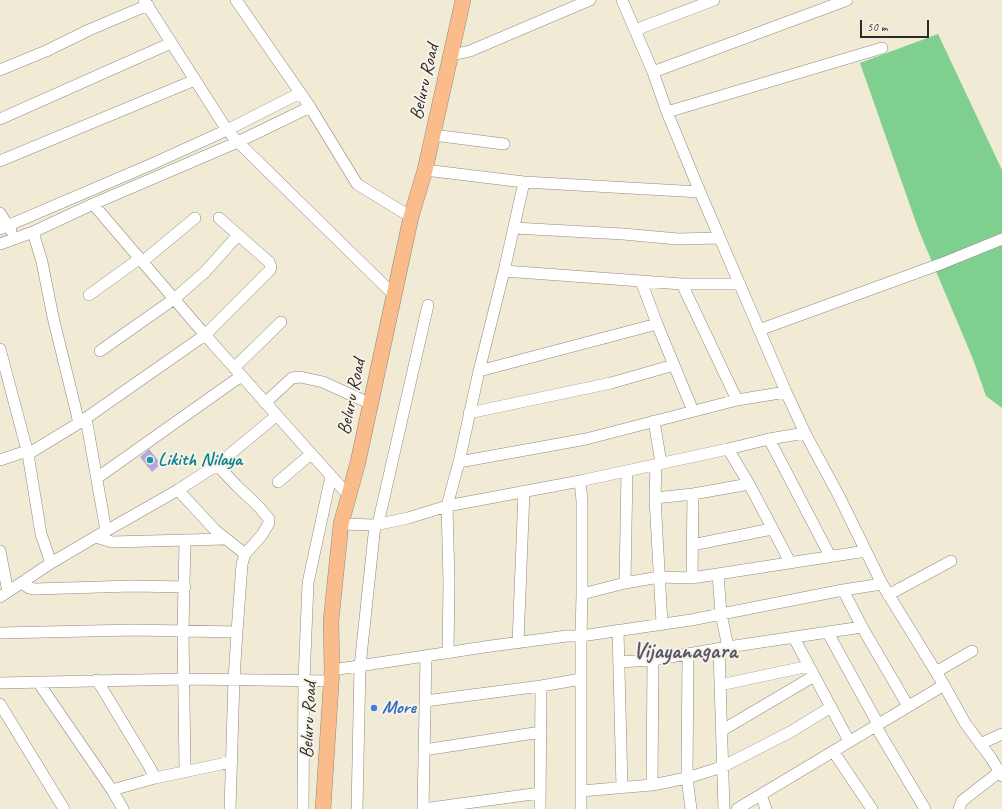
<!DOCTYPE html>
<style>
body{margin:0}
#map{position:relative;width:1002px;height:809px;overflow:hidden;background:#f1ead4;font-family:Caveat,sans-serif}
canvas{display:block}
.scale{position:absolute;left:860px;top:20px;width:69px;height:18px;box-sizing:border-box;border:2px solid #2b2b2b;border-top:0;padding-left:5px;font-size:12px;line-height:14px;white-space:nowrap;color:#2b2b2b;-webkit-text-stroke:3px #f7f3e8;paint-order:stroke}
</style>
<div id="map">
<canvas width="1002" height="809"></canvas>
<div class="scale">50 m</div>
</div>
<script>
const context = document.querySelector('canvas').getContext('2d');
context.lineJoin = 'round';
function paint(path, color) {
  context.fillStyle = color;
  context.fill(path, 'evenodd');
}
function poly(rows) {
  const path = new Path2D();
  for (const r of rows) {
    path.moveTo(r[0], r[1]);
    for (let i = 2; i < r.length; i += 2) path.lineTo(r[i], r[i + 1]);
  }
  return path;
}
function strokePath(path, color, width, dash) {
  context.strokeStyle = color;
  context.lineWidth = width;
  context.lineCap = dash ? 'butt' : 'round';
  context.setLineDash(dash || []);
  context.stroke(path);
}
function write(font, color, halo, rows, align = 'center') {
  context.font = font + ' Caveat,sans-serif';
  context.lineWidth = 4;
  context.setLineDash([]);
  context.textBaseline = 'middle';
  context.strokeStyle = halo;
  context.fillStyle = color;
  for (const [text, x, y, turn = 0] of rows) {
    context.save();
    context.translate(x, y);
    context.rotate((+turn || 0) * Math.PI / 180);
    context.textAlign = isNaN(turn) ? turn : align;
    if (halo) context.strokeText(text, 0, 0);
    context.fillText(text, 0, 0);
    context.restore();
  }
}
paint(poly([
 [938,34,1002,170,1002,408,986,396,973,359,919,231,860,63]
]), '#7fcf8f');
paint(poly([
 [149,449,161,464,152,472,140,457]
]), '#b3a8de');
const minor = poly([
 [144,0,227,130,238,142,394,295],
 [236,0,310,107,357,184,411,217],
 [622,0,653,72,667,112,700,192,786,392,805,433,839,496,882,584,944,685,737,809],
 [635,30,714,0],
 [452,55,470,51,590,0],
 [0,70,46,51,89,30,148,5],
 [653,72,847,0],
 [667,112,882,48],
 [0,119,171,43],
 [433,135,504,144],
 [0,161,195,80],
 [425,170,524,182,504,271,479,371,459,462,447,506,449,581,448,653],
 [524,182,700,192],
 [93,204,205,335,349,496],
 [0,213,11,231],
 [514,228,623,234,678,239,719,238],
 [0,229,152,164,227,130,300,93],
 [33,232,42,262,53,317,79,423],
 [0,244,33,232,93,204,238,142,310,107],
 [142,262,195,218],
 [504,271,682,284,737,400],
 [641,281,657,324,693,411],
 [682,284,740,284],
 [89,295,139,259],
 [759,330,943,263,1002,239],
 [0,349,28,454,41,534,51,563],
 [100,351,174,299,205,272,238,235],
 [234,368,281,322],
 [479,371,657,324],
 [265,403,292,378,300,377,323,382,371,404],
 [469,413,611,383,674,365],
 [86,418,106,531,178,490,217,465,276,416],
 [654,421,661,463],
 [769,439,830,556],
 [728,449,749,484,790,562],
 [28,454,79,423,205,335,270,270,271,267,269,262,219,218],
 [0,460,27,451],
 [459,462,586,439,737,400,786,392],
 [217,465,236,485,259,507,269,519,269,523,262,535,245,554,242,564,237,632],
 [656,465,655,498,662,624],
 [97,478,241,376],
 [580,481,582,501,582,594,581,636,581,809],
 [278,482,311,454],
 [178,490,215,530,245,554],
 [655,498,693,494,749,484],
 [341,524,375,525,408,518,447,506,580,481,728,449,769,439,805,433],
 [378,524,428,305],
 [96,537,112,542,224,539],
 [692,545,772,529],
 [0,551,8,592],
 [718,574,721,614,728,647],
 [692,578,693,494],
 [22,583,29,588,35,589,132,586,185,587],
 [625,583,627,471],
 [843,590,862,627,908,706],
 [582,594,625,583,659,577,692,578,866,551],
 [888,595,951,561],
 [0,597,51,563,102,533],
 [618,630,622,788],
 [0,633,134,630,237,632,234,679,230,809],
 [828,633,878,724],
 [794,638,849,741],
 [518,643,524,491],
 [719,649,724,809],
 [688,654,687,778,691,809],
 [619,662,653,660,728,647,862,627],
 [332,670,491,646,567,636,581,636,691,620,843,590,882,584],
 [936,672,972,651],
 [97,680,149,766,155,778],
 [38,682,112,790,123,809],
 [0,683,185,679,331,681],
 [720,685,809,666],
 [944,685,965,723,991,758,1002,776],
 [425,701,541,686,581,679],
 [0,704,64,809],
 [875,725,925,809],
 [721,731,814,676],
 [980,744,1002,734],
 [424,750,541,732],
 [833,751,872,809],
 [185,771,183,631,185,540],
 [652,785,653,660],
 [112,790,155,778,231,762],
 [581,791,652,785,687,778,722,767,792,731,831,707],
 [761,795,766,809],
 [303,809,304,681,308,583,331,476],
 [357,809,360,666,375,525],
 [423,809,426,656],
 [423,809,540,793],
 [540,809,541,686],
 [959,809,962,801,999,772]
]);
const highway = poly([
 [323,809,332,670,331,621,341,524,358,462,411,217,425,170,463,0]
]);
strokePath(minor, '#8e8a80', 12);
strokePath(highway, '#8e8a80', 16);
strokePath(minor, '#fff', 11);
strokePath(highway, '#fabc8b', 15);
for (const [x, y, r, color] of [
 [150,460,4,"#0f9aa8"],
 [374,708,4,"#3f7fe0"]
]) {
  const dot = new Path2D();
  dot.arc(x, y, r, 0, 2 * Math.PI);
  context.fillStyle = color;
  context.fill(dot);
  strokePath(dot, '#f7f3e8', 1.5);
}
write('19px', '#2b2b2b', '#f7f3e8', [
 ["Beluru Road",425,82,-77],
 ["Beluru Road",352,397,-78],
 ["Beluru Road",309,720,-87]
]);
write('bold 19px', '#0d838f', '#f7f3e8', [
 ["Likith Nilaya",158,460]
], 'left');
write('bold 19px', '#366cbe', '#f7f3e8', [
 ["More",382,708]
], 'left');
write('bold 23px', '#5b576a', '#f7f3e8', [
 ["Vijayanagara",685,652]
]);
</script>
